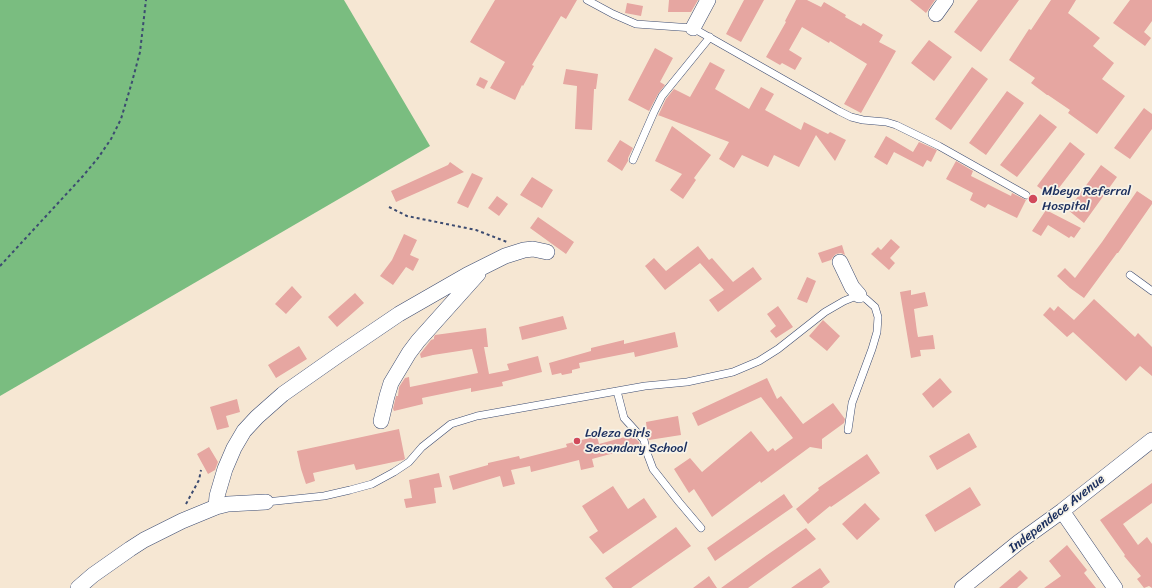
<!DOCTYPE html>
<style>
body{margin:0}
canvas{display:block;background:#f6e7d3}
</style>
<canvas width="1152" height="588"></canvas>
<script>
const context = document.querySelector('canvas').getContext('2d');
context.lineJoin = 'round';
function paint(path, color) {
  context.fillStyle = color;
  context.fill(path, 'evenodd');
}
function poly(rows) {
  const path = new Path2D();
  for (const r of rows) {
    path.moveTo(r[0], r[1]);
    for (let i = 2; i < r.length; i += 2) path.lineTo(r[i], r[i + 1]);
  }
  return path;
}
function strokePath(path, color, width, dash) {
  context.strokeStyle = color;
  context.lineWidth = width;
  context.lineCap = dash ? 'butt' : 'round';
  context.setLineDash(dash || []);
  context.stroke(path);
}
function write(font, color, halo, rows, align = 'center') {
  context.font = font + ' Sriracha,sans-serif';
  context.lineWidth = 3.5;
  context.setLineDash([]);
  context.textBaseline = 'middle';
  context.strokeStyle = halo;
  context.fillStyle = color;
  for (const [text, x, y, turn = 0] of rows) {
    context.save();
    context.translate(x, y);
    context.rotate((+turn || 0) * Math.PI / 180);
    context.textAlign = isNaN(turn) ? turn : align;
    if (halo) context.strokeText(text, 0, 0);
    context.fillText(text, 0, 0);
    context.restore();
  }
}
paint(poly([
 [0,0,344,0,430,146,0,396]
]), '#7abd80');
paint(poly([
 [495,0,577,0,566,19,561,16,532,65,534,66,523,86,522,85,515,100,490,88,505,62,470,42],
 [669,0,698,0,691,12,668,12],
 [744,0,764,0,741,42,726,34],
 [796,0,807,0,821,7,824,2,846,15,845,17,861,26,863,23,883,35,879,42,896,51,861,113,844,104,867,64,830,41,829,43,802,27,789,50,802,58,795,70,782,63,780,65,766,57,786,22,785,21],
 [910,0,935,0,926,13],
 [978,0,1019,0,981,52,954,32],
 [1051,0,1076,0,1068,13,1100,38,1093,46,1114,63,1102,79,1125,96,1097,134,1068,113,1070,110,1048,95,1047,95,1031,83,1035,78,1009,60,1029,29,1031,30],
 [1130,0,1152,0,1152,21,1144,32,1151,38,1145,46,1113,23],
 [627,3,643,6,641,16,625,13],
 [929,40,952,57,934,81,911,63],
 [655,48,673,58,660,82,665,85,658,94,649,111,628,100],
 [710,62,725,70,715,89,749,109,761,87,774,94,765,110,801,130,804,122,828,134,830,132,846,140,835,161,816,135,799,167,774,155,768,167,742,155,734,168,719,159,729,142,658,115,658,116,666,99,674,89,690,97],
 [972,67,988,79,951,130,935,119],
 [566,69,598,74,596,89,594,89,592,130,575,129,577,86,563,84],
 [480,77,488,81,484,89,476,85],
 [1007,91,1024,103,986,155,969,143],
 [1144,108,1152,114,1152,129,1130,159,1114,148],
 [1040,114,1057,127,1017,177,1000,165],
 [672,126,711,155,694,178,696,180,683,199,670,190,682,174,655,161],
 [886,136,913,152,919,142,937,150,931,162,927,160,923,167,894,152,887,165,874,157],
 [620,140,633,148,628,158,628,161,622,171,607,161],
 [1070,142,1085,154,1052,197,1037,186],
 [956,161,973,171,971,176,1011,196,1012,193,1026,200,1017,218,988,204,985,208,970,200,973,193,946,179],
 [450,162,464,172,396,202,391,191,448,165],
 [1101,165,1117,177,1084,223,1068,210],
 [472,173,483,178,468,208,457,203],
 [532,177,553,190,542,208,520,195],
 [1137,191,1152,201,1152,204,1118,253,1117,253,1084,298,1070,288,1057,276,1065,268,1075,278,1102,242],
 [497,196,508,204,499,216,488,208],
 [1046,210,1081,228,1074,238,1071,236,1069,238,1048,225,1041,236,1032,231],
 [538,217,574,242,566,254,530,228],
 [404,234,417,240,410,255,419,259,413,271,406,267,393,285,380,276,392,260],
 [891,239,900,247,890,258,895,263,889,270,871,254,878,247,881,250],
 [842,245,845,255,841,253,836,254,833,257,831,260,822,263,818,253],
 [698,246,709,260,712,258,733,282,753,267,762,279,718,312,709,300,724,290,700,263,665,290,645,266,654,258,666,271],
 [807,277,816,281,807,303,797,299],
 [292,286,302,297,286,314,275,304],
 [911,290,911,295,925,292,928,306,914,309,917,332,918,337,933,335,935,349,920,350,921,356,911,358,900,292],
 [355,293,364,303,337,327,328,317],
 [1094,299,1135,337,1138,333,1152,347,1152,376,1140,366,1126,381,1073,332,1067,337,1043,315,1050,307,1054,311,1058,306,1074,320],
 [778,306,793,327,776,338,770,331,776,326,767,314],
 [563,316,567,329,522,340,519,327],
 [823,320,840,336,827,351,809,336],
 [486,328,488,347,484,347,489,374,509,370,507,364,538,356,542,372,502,382,503,386,471,392,471,388,422,398,423,404,394,411,393,409,396,396,398,396,399,387,405,378,409,377,410,387,478,373,472,349,433,355,421,358,420,354,431,340,434,339,434,337,435,335],
 [675,332,678,347,635,357,634,352,579,363,580,368,572,370,572,373,562,375,561,373,552,375,549,363,591,351,591,348,624,340,624,344],
 [299,346,307,359,276,378,268,365],
 [767,378,777,399,781,396,803,424,833,403,845,419,844,423,822,439,822,449,810,447,761,483,760,481,712,517,694,489,689,493,674,469,690,458,702,472,751,431,768,452,773,448,775,451,793,438,761,397,698,426,692,413],
 [940,378,952,392,933,408,922,394],
 [237,399,240,412,226,416,229,427,217,430,210,407],
 [678,416,681,435,649,440,643,432,647,431,646,422],
 [399,429,405,459,403,460,356,470,354,464,313,473,315,481,306,484,301,469,297,451],
 [969,433,977,447,937,470,929,456],
 [632,435,639,442,640,446,592,459,594,467,581,470,579,460,531,472,530,466,511,470,515,484,503,487,500,476,453,490,449,476,488,465,488,463,519,456,520,459,567,447,566,444,597,436,599,444],
 [209,447,218,462,215,470,208,474,197,454],
 [867,454,880,473,831,507,830,506,808,524,796,509,819,490,818,488],
 [439,473,442,487,434,488,436,503,406,508,404,499,412,498,409,480],
 [1152,483,1152,503,1123,524,1138,545,1147,537,1152,544,1152,588,1149,586,1144,588,1137,579,1141,576,1124,556,1125,555,1100,520],
 [613,486,628,509,644,498,657,517,603,554,589,537,598,531,582,506],
 [970,487,981,505,935,532,925,515],
 [784,494,793,507,715,561,707,548],
 [865,503,880,519,857,540,842,524],
 [676,527,691,546,631,588,613,588,605,578],
 [806,528,816,539,748,588,721,588,767,555],
 [1067,545,1087,570,1084,573,1096,588,1044,588,1061,576,1049,561],
 [820,568,830,582,822,588,791,588],
 [1020,570,1028,578,1017,588,999,588],
 [709,576,717,588,693,588]
]), '#e6a6a1');
const lane = poly([
 [587,0,613,14,636,24,693,28,839,111,851,117,863,120,886,122,896,125,939,146,1026,195],
 [633,160,654,112,662,96,710,37],
 [1130,275,1152,291],
 [617,391,624,418,644,440,647,453,653,469,679,502,701,528],
 [266,502,324,496,350,490,372,484,394,472,409,462,422,447,451,424,477,416,645,386,687,382,733,372,759,361,778,349,825,312,844,301,859,295,866,299,875,307,878,317,877,332,872,349,852,403,848,430]
]);
const street = poly([
 [936,14,946,0],
 [693,28,708,0],
 [840,262,852,287,859,295],
 [381,421,387,396,391,383,409,353,418,341,478,274],
 [216,507,217,496,225,469,234,448,244,431,257,417,283,394,340,354,399,314,467,275,505,256,524,250,533,249,547,252],
 [1062,511,1115,588],
 [78,588,93,575,130,549,144,540,182,521,216,507,228,504,266,502],
 [962,588,1019,542,1062,511,1152,440]
]);
strokePath(lane, '#3c4b70', 8);
strokePath(street, '#3c4b70', 16);
strokePath(poly([
 [389,207,407,216,476,230,507,242],
 [0,266,83,176,98,158,111,139,121,119,132,82,140,52,146,0],
 [186,504,199,480,201,470]
]), '#3c4b70', 2, [3, 3]);
strokePath(lane, '#fff', 7);
strokePath(street, '#fff', 15);
for (const [x, y, r, color] of [
 [1033,199,5,"#d1495b"],
 [577,441,4,"#d1495b"]
]) {
  const dot = new Path2D();
  dot.arc(x, y, r, 0, 2 * Math.PI);
  context.fillStyle = color;
  context.fill(dot);
  strokePath(dot, '#f7f3e8', 1.5);
}
write('13px', '#1b2f5e', '#f7f3e8', [
 ["Mbeya Referral",1042,192],
 ["Hospital",1042,207],
 ["Loleza Girls",585,434],
 ["Secondary School",585,449]
], 'left');
write('13px', '#1b2f5e', '#f7f3e8', [
 ["Independece Avenue",1057,514,-38]
]);
</script>
